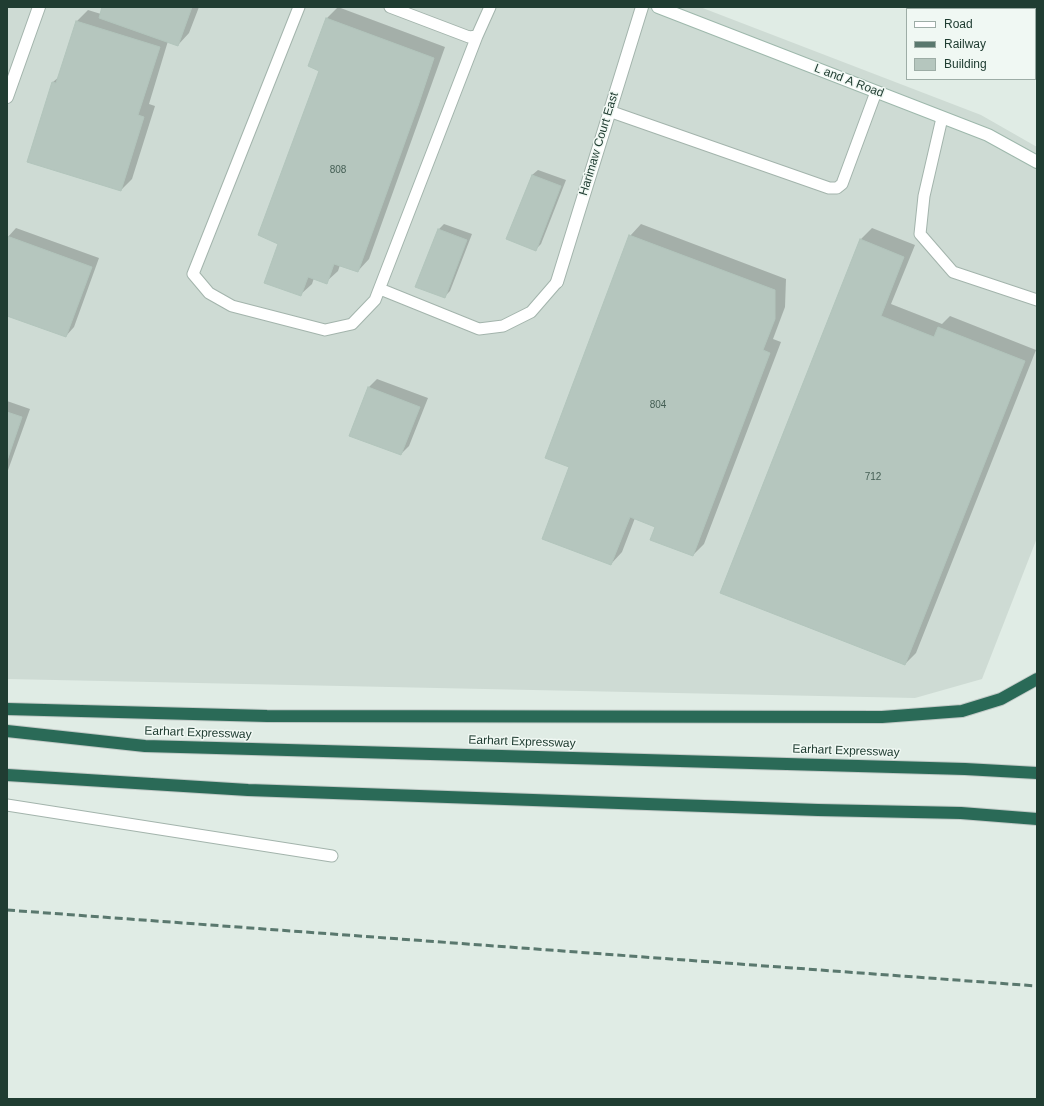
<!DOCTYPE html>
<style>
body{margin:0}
#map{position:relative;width:1044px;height:1106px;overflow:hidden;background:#e0ece5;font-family:Arial,sans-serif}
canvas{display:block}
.frame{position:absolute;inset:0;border:8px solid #203d32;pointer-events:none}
.legend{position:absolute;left:906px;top:8px;width:130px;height:72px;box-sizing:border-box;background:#f0f8f3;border:1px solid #9dada6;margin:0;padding:5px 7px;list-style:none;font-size:12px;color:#203d32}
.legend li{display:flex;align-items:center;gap:8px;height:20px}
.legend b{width:20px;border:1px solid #9dada6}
</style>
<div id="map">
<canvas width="1044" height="1106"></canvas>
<div class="frame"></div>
<ul class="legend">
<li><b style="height:5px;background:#fff"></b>Road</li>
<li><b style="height:5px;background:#5a786e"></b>Railway</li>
<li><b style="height:11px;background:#b5c6be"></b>Building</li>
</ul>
</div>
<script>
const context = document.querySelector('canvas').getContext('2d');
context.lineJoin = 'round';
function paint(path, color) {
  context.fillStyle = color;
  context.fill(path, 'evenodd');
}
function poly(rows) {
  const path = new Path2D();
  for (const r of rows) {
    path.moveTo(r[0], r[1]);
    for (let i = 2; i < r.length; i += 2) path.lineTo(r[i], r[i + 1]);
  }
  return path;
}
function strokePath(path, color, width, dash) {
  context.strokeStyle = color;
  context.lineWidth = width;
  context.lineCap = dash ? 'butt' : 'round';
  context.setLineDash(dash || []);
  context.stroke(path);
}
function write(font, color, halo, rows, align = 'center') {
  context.font = font + ' Arial,sans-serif';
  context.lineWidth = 3;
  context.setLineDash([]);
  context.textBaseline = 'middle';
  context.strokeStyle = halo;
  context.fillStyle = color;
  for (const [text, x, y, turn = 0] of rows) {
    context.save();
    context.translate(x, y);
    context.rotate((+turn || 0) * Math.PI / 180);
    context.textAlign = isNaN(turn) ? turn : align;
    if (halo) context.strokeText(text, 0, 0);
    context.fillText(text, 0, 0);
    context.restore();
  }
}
paint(poly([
 [7,7,700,7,981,115,1037,147,1037,538,982,679,915,698,7,679]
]), '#cedbd4');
paint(poly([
 [103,7,199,7,189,33,178,45,168,41,149,104,155,106,132,179,121,190,28,161,53,82,60,76,77,21,88,10,101,14],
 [338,7,445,47,369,259,358,271,340,265,338,271,326,282,314,278,312,284,300,295,280,243,321,70,310,65,327,18],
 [538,170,566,180,541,244,535,250,508,239,532,175],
 [444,224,472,234,450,291,444,297,417,286,439,229],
 [641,224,786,279,785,307,773,339,781,342,704,544,693,555,656,526,635,518,622,552,611,564,570,466,630,236],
 [16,228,99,258,74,327,66,336,7,315,7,238],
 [872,228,915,245,891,304,942,324,950,316,1036,350,916,653,905,664,860,240],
 [377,379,428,398,409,446,401,454,369,387],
 [7,401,30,409,7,473]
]), '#0003');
const building = poly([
 [102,7,192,7,178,46,99,18,102,7],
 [326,18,434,58,418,106,358,272,334,264,327,284,308,277,301,296,264,283,278,244,258,235,319,71,308,66,326,18],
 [76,21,160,47,138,115,144,117,121,191,27,162,52,82,56,83,76,21],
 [532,175,561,186,536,251,506,239,532,175],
 [438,229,467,240,445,298,415,287,438,229],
 [629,235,775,290,775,319,763,350,770,353,693,556,650,540,655,527,630,517,611,565,542,539,569,467,545,458,629,235],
 [7,236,92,267,66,337,7,316,7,236],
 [860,239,904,257,881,316,934,337,938,327,1025,361,905,665,720,593,860,239],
 [368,387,420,407,401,455,349,436,368,387],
 [7,412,22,417,7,461,7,412]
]);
paint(building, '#b5c6be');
strokePath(building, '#b2c5bc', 1);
const lane = poly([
 [299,7,193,274,209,293,232,306,325,330,352,324,375,300,477,36],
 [390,7,469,37,477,36,490,7],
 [609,111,829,188,837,188,842,184,876,92],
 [942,118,924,196,920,234,953,272,1037,300],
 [380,289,479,329,503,326,531,312,557,282],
 [7,805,332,856]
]);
const street = poly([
 [7,97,39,7],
 [557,282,642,7]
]);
const secondary = poly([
 [658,7,988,135,1037,162]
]);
const highway = poly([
 [7,709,267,716,882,717,962,711,1001,699,1037,679],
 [7,731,145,746,965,769,1037,773],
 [7,775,248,790,818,810,961,813,1037,819]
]);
strokePath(lane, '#a3b4ac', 13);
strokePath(street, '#a3b4ac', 14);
strokePath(secondary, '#9eb8ac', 14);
strokePath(highway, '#c1c9c6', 14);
strokePath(lane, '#fff', 11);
strokePath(street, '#fff', 12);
strokePath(secondary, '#fff', 12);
strokePath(highway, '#2a6a57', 12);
strokePath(poly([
 [7,910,1037,986]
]), '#5a786e', 3, [8, 4]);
write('10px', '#455f55', null, [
 ["808",338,170],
 ["804",658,405],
 ["712",873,477]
]);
write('12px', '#203d32', '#f0f8f3', [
 ["L and A Road",849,81,21],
 ["Harimaw Court East",599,144,-73],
 ["Earhart Expressway",198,733,2],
 ["Earhart Expressway",522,742,2],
 ["Earhart Expressway",846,751,2]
]);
</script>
